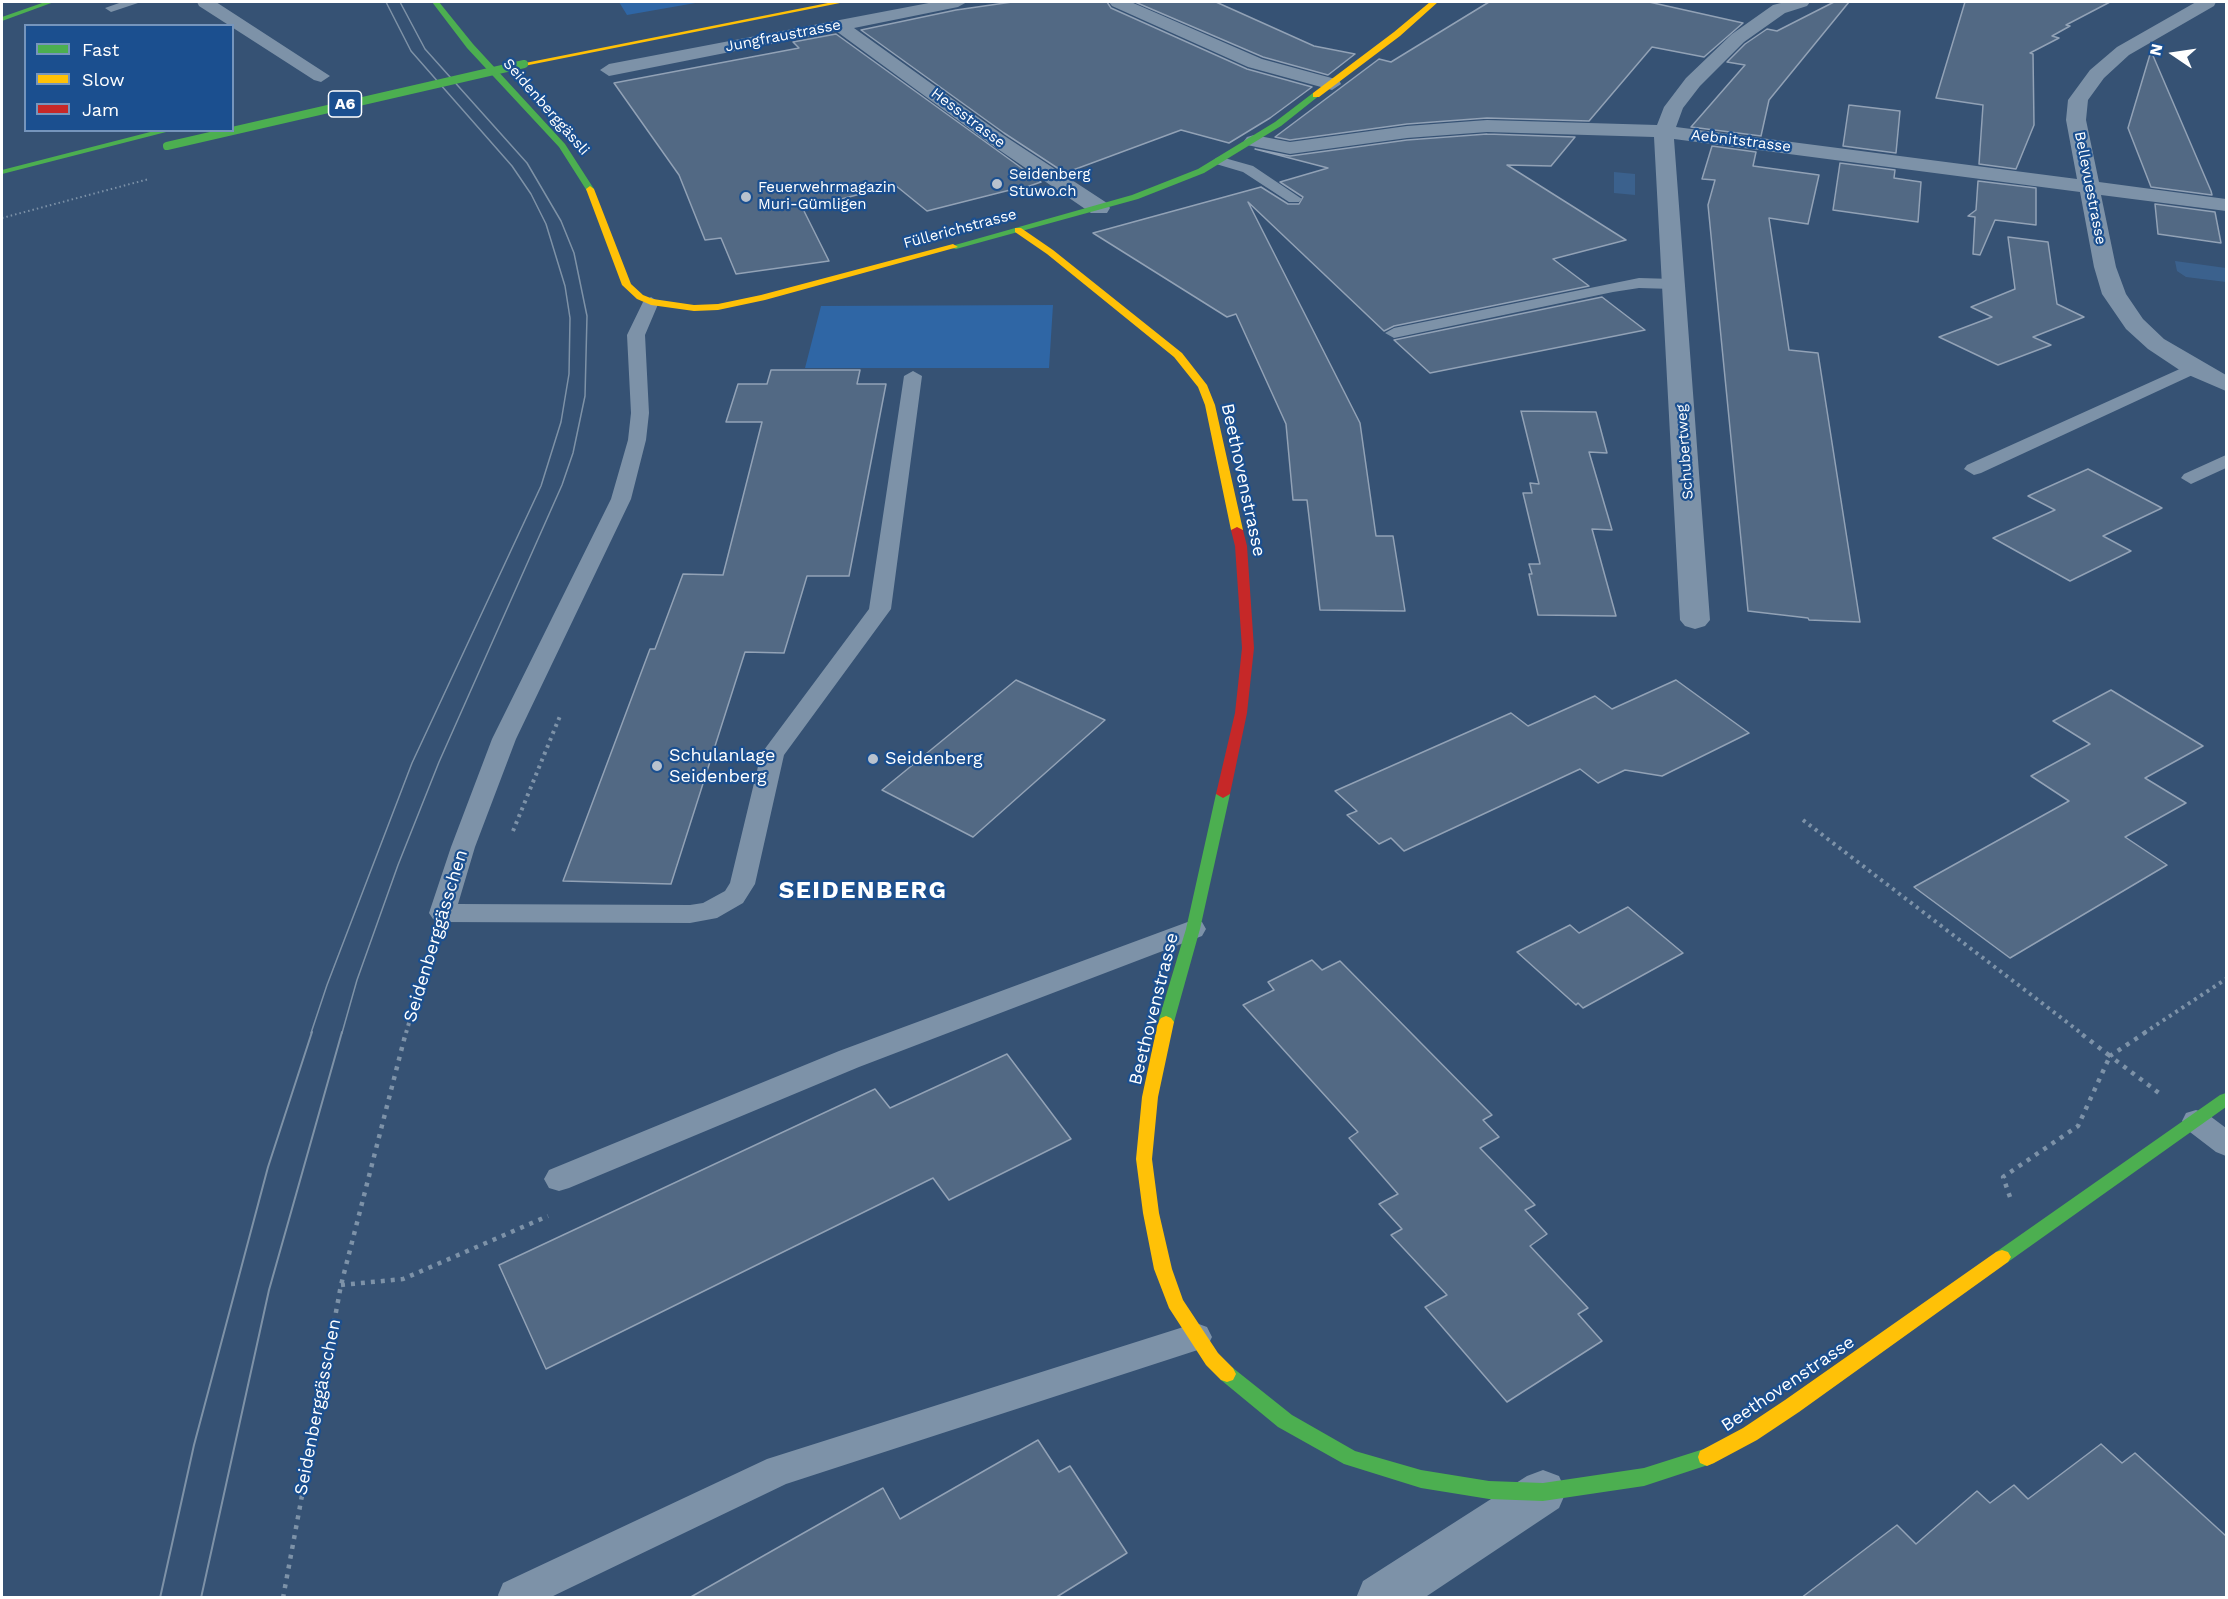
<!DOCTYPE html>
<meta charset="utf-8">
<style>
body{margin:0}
#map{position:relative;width:2228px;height:1599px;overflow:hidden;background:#365274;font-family:"Work Sans",sans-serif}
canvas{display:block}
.frame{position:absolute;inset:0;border:3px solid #fff;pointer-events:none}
.legend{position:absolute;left:24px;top:24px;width:210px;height:108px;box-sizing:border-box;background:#1b4f8f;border:2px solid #7695bc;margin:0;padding:8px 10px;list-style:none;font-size:18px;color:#fff}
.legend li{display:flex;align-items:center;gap:12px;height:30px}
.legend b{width:30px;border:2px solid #7695bc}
.north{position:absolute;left:2144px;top:24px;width:60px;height:60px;-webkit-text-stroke:4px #1b4f8f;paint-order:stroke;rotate:283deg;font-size:16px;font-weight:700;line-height:24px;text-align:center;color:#fff}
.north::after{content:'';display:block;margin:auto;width:21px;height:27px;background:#fff;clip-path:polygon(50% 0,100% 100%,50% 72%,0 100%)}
</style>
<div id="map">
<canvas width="2228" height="1599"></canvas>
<div class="frame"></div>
<ul class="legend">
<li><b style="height:8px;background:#4caf50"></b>Fast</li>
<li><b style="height:8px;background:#ffc107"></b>Slow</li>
<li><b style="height:8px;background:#c62828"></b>Jam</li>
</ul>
<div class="north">N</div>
</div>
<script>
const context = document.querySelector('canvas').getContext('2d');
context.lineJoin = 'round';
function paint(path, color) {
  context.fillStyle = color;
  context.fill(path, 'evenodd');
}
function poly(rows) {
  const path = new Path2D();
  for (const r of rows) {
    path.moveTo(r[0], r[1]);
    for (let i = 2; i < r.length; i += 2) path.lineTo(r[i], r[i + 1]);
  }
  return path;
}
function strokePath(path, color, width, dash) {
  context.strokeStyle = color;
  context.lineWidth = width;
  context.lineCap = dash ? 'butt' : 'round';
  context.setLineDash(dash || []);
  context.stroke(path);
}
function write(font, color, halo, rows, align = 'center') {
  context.font = font + ' "Work Sans",sans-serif';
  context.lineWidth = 4.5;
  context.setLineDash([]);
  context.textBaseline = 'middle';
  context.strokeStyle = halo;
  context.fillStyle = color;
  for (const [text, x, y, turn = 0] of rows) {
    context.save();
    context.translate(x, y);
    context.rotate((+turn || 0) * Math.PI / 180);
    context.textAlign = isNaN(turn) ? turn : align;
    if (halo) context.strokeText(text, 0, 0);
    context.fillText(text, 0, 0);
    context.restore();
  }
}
paint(poly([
 [619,2,701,2,627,15],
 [1053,305,1049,368,805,368,821,306]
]), '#2f66a5');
paint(poly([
 [1614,172,1635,174,1635,195,1614,193],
 [2175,261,2226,268,2226,282,2186,277,2177,271]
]), '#3b618d');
const building = poly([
 [1012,2,1107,2,1111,8,1247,69,1312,87,1270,118,1229,143,1181,130,1065,173,1004,133,861,30,956,10,1012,2],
 [1135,2,1216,2,1314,46,1355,54,1328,75,1263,57,1135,2],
 [1489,2,1649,2,1743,23,1704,57,1652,47,1589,121,1487,118,1407,124,1290,140,1275,137,1379,59,1391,62,1489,2],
 [1834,2,1849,2,1769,100,1761,136,1691,127,1745,65,1727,62,1745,44,1767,29,1777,31,1834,2],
 [1965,2,2110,2,2066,25,2070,26,2052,36,2059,38,2030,53,2033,54,2034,125,2016,169,1979,164,1983,105,1936,98,1965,2],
 [836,34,1041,182,1021,189,1018,188,927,211,895,185,803,209,829,261,736,274,721,238,705,240,679,175,614,83,799,48,793,42,836,34],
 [2151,51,2211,191,2212,195,2151,187,2128,128,2151,51],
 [1849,105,1900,111,1896,153,1843,146,1849,105],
 [1487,134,1575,137,1551,166,1507,165,1626,240,1553,259,1589,286,1394,326,1384,331,1248,202,1360,423,1376,536,1393,536,1405,611,1320,610,1307,500,1293,500,1286,424,1236,314,1227,317,1093,233,1261,187,1288,204,1299,204,1303,197,1280,182,1328,168,1255,149,1290,156,1407,140,1487,134],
 [1712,146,1756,152,1753,166,1819,175,1808,224,1769,218,1789,350,1818,353,1860,622,1809,620,1808,618,1748,611,1708,205,1715,180,1702,179,1712,146],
 [1840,163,1895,170,1894,178,1921,182,1918,222,1833,210,1840,163],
 [1978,181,2036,188,2036,225,1995,220,1980,255,1973,254,1975,217,1968,216,1976,210,1978,181],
 [2155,204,2215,212,2221,243,2158,234,2155,204],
 [2008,237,2048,242,2057,304,2084,317,2033,337,2051,345,1998,365,1939,337,1992,317,1971,307,2015,289,2008,237],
 [1602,297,1645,330,1430,373,1394,340,1602,297],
 [771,370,860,370,857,384,886,384,849,576,807,576,784,653,745,652,671,884,563,881,650,649,655,649,683,574,723,575,762,422,726,422,738,384,767,384,771,370],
 [1521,411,1596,412,1607,453,1589,452,1612,530,1592,529,1616,616,1538,615,1529,574,1532,574,1529,564,1540,564,1523,493,1532,493,1530,483,1539,484,1521,411],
 [2088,469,2162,508,2103,536,2131,551,2070,581,1993,538,2055,510,2028,496,2088,469],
 [1016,680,1105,720,973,837,882,790,1016,680],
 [1676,680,1749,733,1662,776,1625,770,1598,783,1580,769,1404,851,1391,838,1379,844,1347,815,1357,811,1335,791,1511,713,1528,726,1595,696,1612,709,1676,680],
 [2111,690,2203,746,2145,778,2186,803,2125,837,2167,865,2010,958,1914,887,2069,801,2031,776,2090,744,2053,721,2111,690],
 [1628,907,1683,953,1583,1008,1578,1003,1576,1005,1517,952,1570,925,1579,933,1628,907],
 [1312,960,1322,970,1340,961,1492,1115,1483,1120,1499,1137,1480,1148,1535,1205,1525,1210,1547,1234,1530,1246,1588,1308,1578,1314,1602,1341,1507,1402,1425,1307,1447,1295,1391,1235,1402,1229,1379,1204,1398,1194,1349,1138,1358,1132,1243,1005,1274,990,1268,982,1312,960],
 [1007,1054,1071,1139,949,1200,933,1178,546,1369,499,1265,875,1089,890,1108,1007,1054],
 [1038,1440,1059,1472,1070,1466,1127,1553,1055,1598,689,1598,883,1488,900,1519,1038,1440],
 [2101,1444,2122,1463,2135,1453,2226,1536,2226,1598,1801,1598,1897,1525,1916,1544,1977,1491,1990,1503,2014,1485,2028,1499,2101,1444]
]);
paint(building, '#526984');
strokePath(building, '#92a2b6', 1.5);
strokePath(poly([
 [2,218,149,179]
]), '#7d92a8', 2, [1.5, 3]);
strokePath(poly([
 [1803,820,2081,1033],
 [513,831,560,716],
 [406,1033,432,946],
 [2144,1033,2226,979]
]), '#7d92a8', 4, [3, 4.5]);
strokePath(poly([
 [2146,1032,2110,1056,2159,1093],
 [2010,1197,2003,1177,2078,1126,2110,1056,2079,1032],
 [341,1285,403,1279,548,1216],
 [283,1598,341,1285,406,1032]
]), '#7d92a8', 4.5, [4, 6]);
paint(poly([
 [122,2,141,2,111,12,105,8,122,2],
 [1221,157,1253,166,1302,199,1299,202,1289,202,1243,172,1216,164,1214,161,1216,158,1221,157],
 [1639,278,1673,279,1681,284,1673,289,1639,288,1613,292,1394,338,1385,333,1394,328,1639,278],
 [651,297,659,302,645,335,649,413,646,440,631,499,516,739,475,847,458,904,690,905,703,903,725,891,730,883,761,754,869,609,904,376,913,371,922,376,891,609,784,755,755,884,743,903,717,918,690,923,442,922,433,919,429,913,451,847,492,739,611,499,628,440,631,413,627,335,643,302,651,297],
 [2193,363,2199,364,2202,368,2199,372,1981,473,1974,475,1964,469,1967,465,2193,363],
 [2226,455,2226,468,2191,484,2181,478,2184,474,2226,455],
 [1193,920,1202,922,1206,929,1202,936,859,1067,569,1188,559,1191,549,1188,544,1179,549,1170,839,1051,1193,920],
 [2196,1110,2206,1113,2226,1128,2226,1156,2216,1152,2186,1129,2182,1121,2186,1113,2196,1110],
 [1196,1323,1207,1327,1212,1337,1207,1347,786,1484,549,1598,499,1598,498,1595,503,1583,767,1459,1196,1323]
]), '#7d92a8');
paint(poly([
 [197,2,216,2,330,76,321,82,314,80,199,6,197,2],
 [934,2,967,2,958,7,854,28,1003,135,1107,203,1110,208,1107,213,1091,213,989,143,836,31,609,76,600,70,609,64,934,2],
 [1109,2,1131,2,1262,59,1339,80,1341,84,1332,90,1248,67,1112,6,1109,2],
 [1785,2,1810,2,1807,6,1785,13,1744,42,1700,86,1683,108,1676,127,2077,179,2066,120,2068,100,2090,70,2117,47,2196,2,2216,2,2214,6,2129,55,2104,78,2088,100,2086,120,2099,182,2226,199,2226,211,2101,195,2116,267,2126,294,2143,319,2164,339,2226,375,2226,391,2184,373,2148,349,2126,329,2102,294,2094,267,2080,192,1674,139,1710,620,1705,626,1695,629,1685,626,1680,620,1654,137,1487,132,1407,138,1290,154,1247,145,1244,141,1247,137,1254,135,1290,142,1407,126,1487,120,1657,125,1664,107,1686,78,1732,34,1773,5,1785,2],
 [1543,1470,1559,1476,1566,1492,1559,1508,1424,1598,1356,1598,1363,1581,1527,1476,1543,1470]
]), '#7d92a8');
paint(poly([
 [45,2,54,2,2,21,2,17,45,2],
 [432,2,439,2,473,44,565,144,594,189,593,191,587,191,559,147,467,48,432,2],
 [1313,93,1320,95,1281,126,1204,173,1138,199,956,249,948,247,1132,195,1198,169,1275,122,1313,93],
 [158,130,174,130,2,174,2,170,158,130],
 [1223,790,1230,794,1200,929,1174,1022,1171,1026,1166,1028,1161,1026,1158,1022,1186,929,1216,794,1223,790],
 [2226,1093,2226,1107,2008,1262,2002,1264,1996,1262,1993,1257,1996,1252,2220,1095,2226,1093],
 [1227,1366,1233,1368,1292,1415,1355,1451,1421,1470,1489,1481,1543,1483,1644,1468,1707,1448,1714,1451,1716,1457,1714,1463,1644,1486,1543,1501,1489,1499,1421,1488,1344,1464,1278,1427,1221,1380,1218,1374,1221,1368,1227,1366]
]), '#4caf50');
paint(poly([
 [833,2,845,2,524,66,520,64,833,2],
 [1430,2,1438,2,1400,36,1319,97,1313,97,1313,93,1394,32,1430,2],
 [590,186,594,189,631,284,643,295,653,299,694,305,718,304,761,295,953,244,958,247,765,300,718,310,694,311,651,305,637,299,622,285,586,189,590,186],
 [1015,228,1021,228,1053,250,1182,353,1207,385,1215,405,1243,530,1241,532,1233,532,1231,530,1205,405,1198,387,1174,357,1047,254,1015,232,1015,228],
 [1166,1016,1171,1018,1174,1022,1158,1097,1152,1159,1159,1213,1172,1269,1183,1300,1218,1353,1233,1368,1236,1374,1233,1380,1227,1382,1221,1380,1206,1365,1169,1308,1154,1269,1143,1213,1136,1159,1142,1097,1158,1022,1161,1018,1166,1016],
 [2002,1250,2008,1252,2011,1257,2008,1262,1799,1412,1757,1440,1714,1463,1707,1466,1700,1463,1698,1457,1700,1451,1743,1428,1785,1400,1996,1252,2002,1250]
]), '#ffc107');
paint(poly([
 [1237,527,1243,530,1247,546,1254,648,1247,713,1230,794,1223,798,1216,794,1235,713,1242,648,1235,546,1231,530,1237,527]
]), '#c62828');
strokePath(poly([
 [311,1033,327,985,412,763,541,486,561,422,569,374,570,318,565,286,546,224,531,194,512,166,411,51,386,2],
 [342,1033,357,980,398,865,439,762,562,485,573,453,585,396,587,316,574,253,561,221,527,163,425,49,400,2]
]), '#7e92a7', 1.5);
strokePath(poly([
 [160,1598,194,1445,268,1167,312,1032],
 [201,1598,269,1290,342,1032]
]), '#7e92a7', 2);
strokePath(poly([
 [167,146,524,64]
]), '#4caf50', 8);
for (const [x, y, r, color] of [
 [997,184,6,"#b9c2ce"],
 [746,197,6,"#b9c2ce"],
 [873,759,6,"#b9c2ce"],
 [657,766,6,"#b9c2ce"]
]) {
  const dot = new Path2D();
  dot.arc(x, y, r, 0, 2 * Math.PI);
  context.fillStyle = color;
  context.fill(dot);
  strokePath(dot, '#1b4f8f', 2);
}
write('15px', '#fff', '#1b4f8f', [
 ["Jungfraustrasse",783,36,-11],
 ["Seidenberggässli",546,107,49],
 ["Hessstrasse",968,118,37],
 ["Aebnitstrasse",1741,141,7],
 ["Bellevuestrasse",2090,188,79],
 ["Füllerichstrasse",960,229,-15],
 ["Schubertweg",1685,452,-94]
]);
write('15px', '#fff', '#1b4f8f', [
 ["Seidenberg",1009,175],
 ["Stuwo.ch",1009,192],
 ["Feuerwehrmagazin",758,188],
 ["Muri-Gümligen",758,205]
], 'left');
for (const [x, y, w] of [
 [345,104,33]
]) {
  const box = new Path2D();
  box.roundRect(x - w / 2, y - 13, w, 26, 4.5);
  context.fillStyle = '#1b4f8f';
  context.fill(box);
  strokePath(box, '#fff', 1.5);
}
write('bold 16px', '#fff', null, [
 ["A6",345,104]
]);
write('18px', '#fff', '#1b4f8f', [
 ["Beethovenstrasse",1243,480,78],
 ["Seidenberggässchen",436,936,-73],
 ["Beethovenstrasse",1154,1009,-76],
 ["Beethovenstrasse",1788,1384,-34],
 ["Seidenberggässchen",318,1407,-79]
]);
write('18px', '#fff', '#1b4f8f', [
 ["Schulanlage",669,756],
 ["Seidenberg",669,777],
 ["Seidenberg",885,759]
], 'left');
context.letterSpacing = '1.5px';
write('bold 24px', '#fff', '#1b4f8f', [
 ["SEIDENBERG",863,891]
]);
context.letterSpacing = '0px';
</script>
